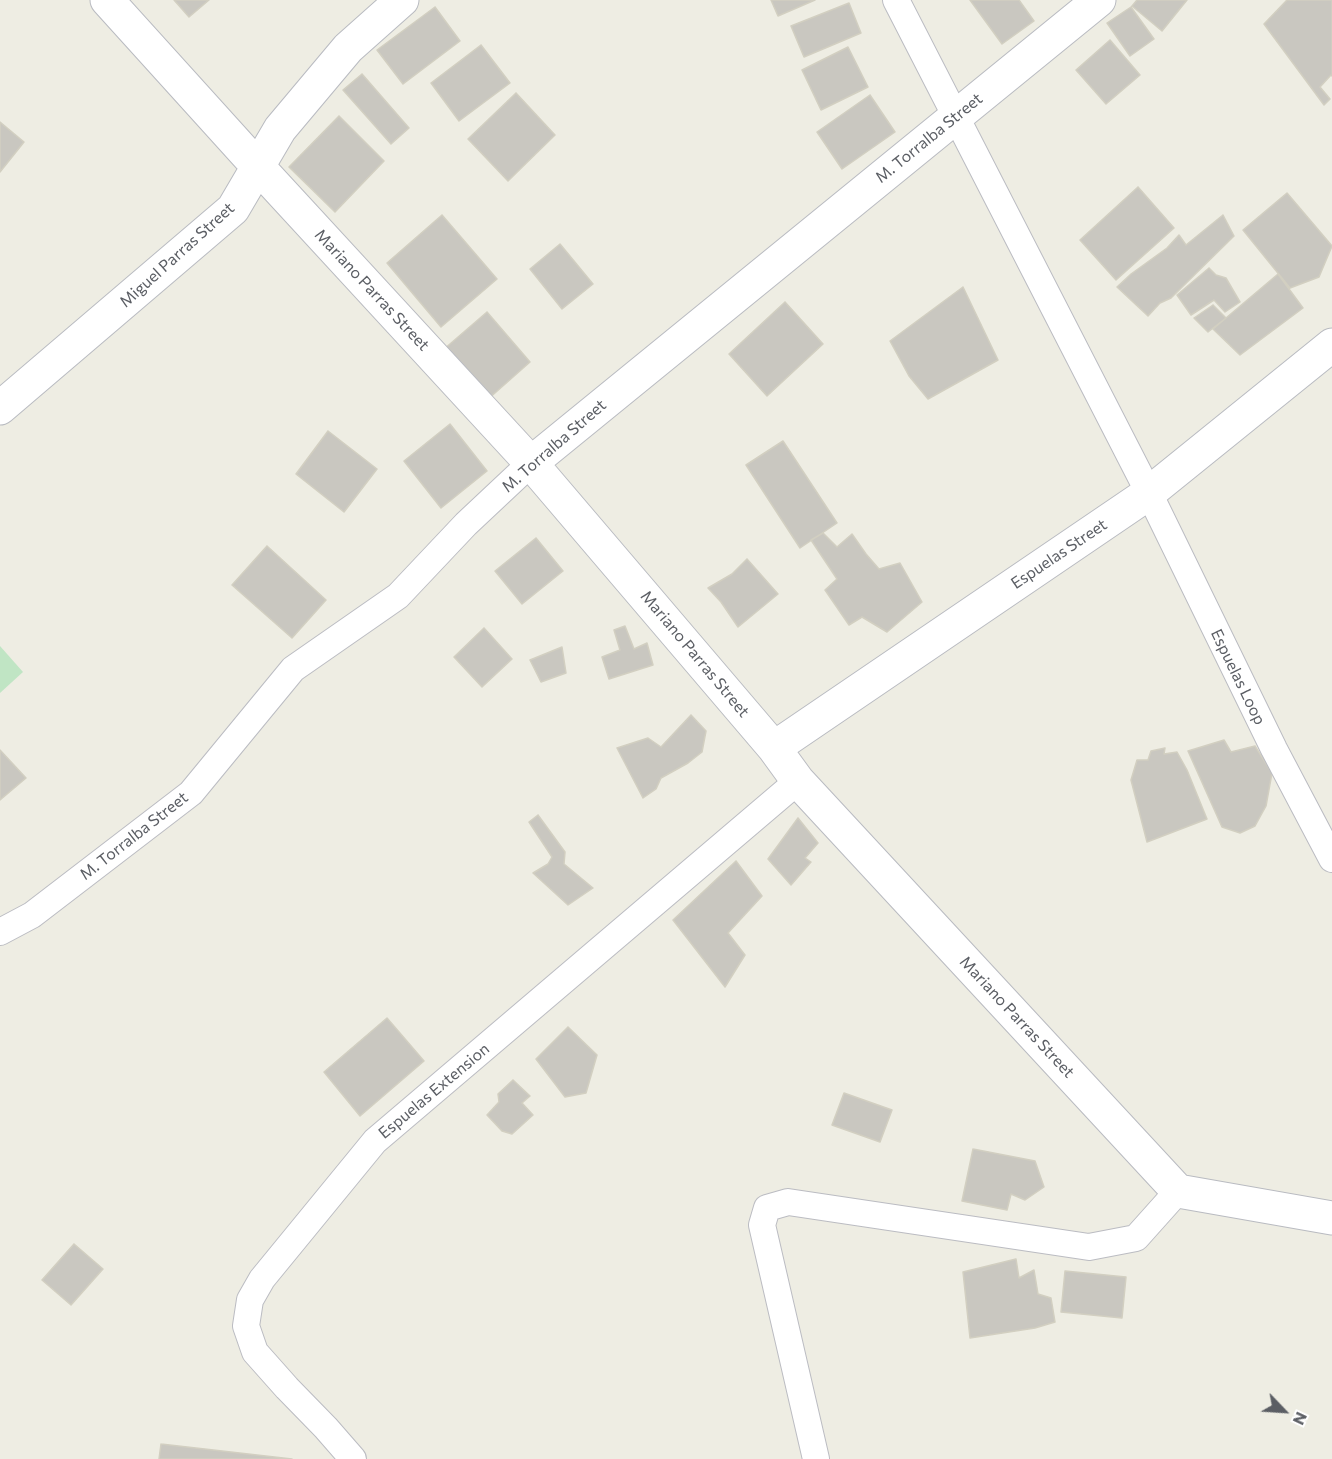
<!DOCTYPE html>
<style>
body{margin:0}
#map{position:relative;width:1332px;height:1459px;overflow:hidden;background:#eeede3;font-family:Commissioner,sans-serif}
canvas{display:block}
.north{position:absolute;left:1254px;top:1381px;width:60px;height:60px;-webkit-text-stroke:4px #fff;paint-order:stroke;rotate:115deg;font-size:16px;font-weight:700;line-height:24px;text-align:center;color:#5b5e64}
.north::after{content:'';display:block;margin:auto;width:21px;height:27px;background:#5b5e64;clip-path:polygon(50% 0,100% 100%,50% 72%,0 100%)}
</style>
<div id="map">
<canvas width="1332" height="1459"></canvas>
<div class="north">N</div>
</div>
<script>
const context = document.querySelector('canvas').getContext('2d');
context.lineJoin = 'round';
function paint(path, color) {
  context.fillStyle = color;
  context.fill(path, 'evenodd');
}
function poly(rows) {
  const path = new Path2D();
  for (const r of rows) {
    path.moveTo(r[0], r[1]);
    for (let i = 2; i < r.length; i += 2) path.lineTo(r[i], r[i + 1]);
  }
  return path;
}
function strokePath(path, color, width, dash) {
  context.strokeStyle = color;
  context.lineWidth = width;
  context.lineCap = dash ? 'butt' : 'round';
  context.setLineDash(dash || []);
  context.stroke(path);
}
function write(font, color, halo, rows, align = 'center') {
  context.font = font + ' Commissioner,sans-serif';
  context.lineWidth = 6;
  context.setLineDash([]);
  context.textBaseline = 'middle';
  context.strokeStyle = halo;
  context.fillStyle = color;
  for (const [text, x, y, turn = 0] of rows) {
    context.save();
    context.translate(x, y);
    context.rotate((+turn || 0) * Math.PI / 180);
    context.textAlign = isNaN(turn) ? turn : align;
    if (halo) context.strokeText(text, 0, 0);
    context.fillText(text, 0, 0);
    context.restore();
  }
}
paint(poly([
 [0,646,23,672,0,693]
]), '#c0e5c4');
const building = poly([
 [174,0,209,0,189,17,174,0],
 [771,0,815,0,778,16,771,0],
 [970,0,1019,0,1034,21,1002,44,970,0],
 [1137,0,1187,0,1162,31,1132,6,1137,0],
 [1287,0,1332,0,1332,76,1331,75,1320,87,1330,99,1324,105,1264,24,1287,0],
 [849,3,861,33,804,57,791,26,849,3],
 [435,7,460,41,403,84,377,50,435,7],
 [1131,7,1154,39,1130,56,1107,23,1131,7],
 [1110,40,1140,75,1106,104,1076,70,1110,40],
 [481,45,510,83,459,121,431,83,481,45],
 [848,47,868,87,821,110,802,70,848,47],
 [362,74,409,128,391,144,343,90,362,74],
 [516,93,555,135,508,181,468,139,516,93],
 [870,95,895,132,842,169,817,132,870,95],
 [339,116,384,161,335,212,289,167,339,116],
 [0,122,24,142,0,172,0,122],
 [1138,187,1174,228,1116,280,1080,240,1138,187],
 [1287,193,1332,246,1319,277,1290,288,1243,230,1287,193],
 [442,215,497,279,441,327,387,263,442,215],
 [1223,215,1234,236,1171,298,1160,303,1148,316,1117,287,1131,274,1167,248,1179,235,1186,245,1223,215],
 [560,244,593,284,562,309,530,269,560,244],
 [1209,268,1216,275,1226,278,1240,302,1225,312,1214,300,1191,315,1177,295,1209,268],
 [1278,274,1303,308,1240,355,1213,329,1278,274],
 [963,287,998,360,928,399,909,376,890,341,963,287],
 [785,302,823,344,767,396,729,354,785,302],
 [1213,305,1226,318,1208,332,1194,318,1213,305],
 [487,312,530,362,487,400,443,350,487,312],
 [450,424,487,471,441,508,404,461,450,424],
 [328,431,377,469,344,512,296,474,328,431],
 [783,441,837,523,800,548,746,465,783,441],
 [823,533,837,547,852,534,866,554,879,569,900,563,922,602,887,632,862,617,849,625,825,590,837,579,811,540,823,533],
 [536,538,563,571,522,604,495,571,536,538],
 [267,546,326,600,292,638,232,585,267,546],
 [747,559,778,594,738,627,721,602,708,588,732,574,747,559],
 [625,626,634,649,647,643,653,665,609,679,602,657,620,650,614,630,625,626],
 [484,628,512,659,482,687,454,657,484,628],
 [562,647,566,673,541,682,530,660,562,647],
 [691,715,706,731,702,752,688,763,661,778,656,789,643,798,617,748,648,738,661,747,691,715],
 [1224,740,1231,752,1255,746,1272,773,1266,806,1255,826,1240,833,1222,827,1188,751,1224,740],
 [1165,748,1164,754,1177,752,1187,770,1207,819,1147,842,1131,780,1137,760,1148,760,1151,751,1165,748],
 [0,750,26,778,0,800,0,750],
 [538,815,565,852,564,864,593,888,568,905,533,873,548,864,552,857,529,822,538,815],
 [798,818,818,843,805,858,811,862,791,885,768,859,798,818],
 [736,861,762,896,728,933,745,955,725,987,673,920,736,861],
 [387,1018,424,1061,360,1116,324,1072,387,1018],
 [568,1027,597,1055,586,1093,565,1097,536,1059,568,1027],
 [513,1080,530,1096,522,1103,533,1115,512,1134,502,1131,487,1115,499,1102,498,1094,513,1080],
 [844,1093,892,1110,880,1142,832,1125,844,1093],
 [973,1149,1035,1161,1044,1187,1025,1200,1011,1194,1007,1210,962,1201,973,1149],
 [74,1244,103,1269,71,1305,42,1280,74,1244],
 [1016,1259,1019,1278,1034,1270,1038,1294,1051,1298,1055,1322,1035,1328,970,1338,963,1272,1016,1259],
 [1065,1271,1126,1277,1122,1318,1061,1312,1065,1271],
 [161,1444,292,1459,159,1459,161,1444]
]);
paint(building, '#c9c7c0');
strokePath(building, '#d2cfc1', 1.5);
const street = poly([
 [896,0,1149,493,1274,749,1332,859],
 [0,932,32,915,191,793,293,669,398,596,466,524,531,463],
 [353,1459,326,1428,287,1388,255,1352,246,1326,250,1300,262,1279,375,1141,798,781],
 [816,1459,762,1225,767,1208,788,1202,1089,1247,1136,1238,1178,1191]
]);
const secondary = poly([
 [107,0,250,158,531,463,774,748,798,781,1178,1191,1332,1218],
 [0,408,233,209,280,129,348,48,402,0],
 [531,463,1099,0],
 [774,748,1149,493,1332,345]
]);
strokePath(street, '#bbbcc2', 28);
strokePath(secondary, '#b9bbc1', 35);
strokePath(street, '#fff', 26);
strokePath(secondary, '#fff', 33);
write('16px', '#5b5e64', '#fff', [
 ["M. Torralba Street",929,138,-39],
 ["Miguel Parras Street",177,255,-42],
 ["Mariano Parras Street",372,290,47],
 ["M. Torralba Street",554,446,-41],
 ["Espuelas Street",1059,554,-34],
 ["Mariano Parras Street",695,654,50],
 ["Espuelas Loop",1238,677,64],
 ["M. Torralba Street",134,836,-38],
 ["Mariano Parras Street",1017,1017,47],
 ["Espuelas Extension",434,1091,-40]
]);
</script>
